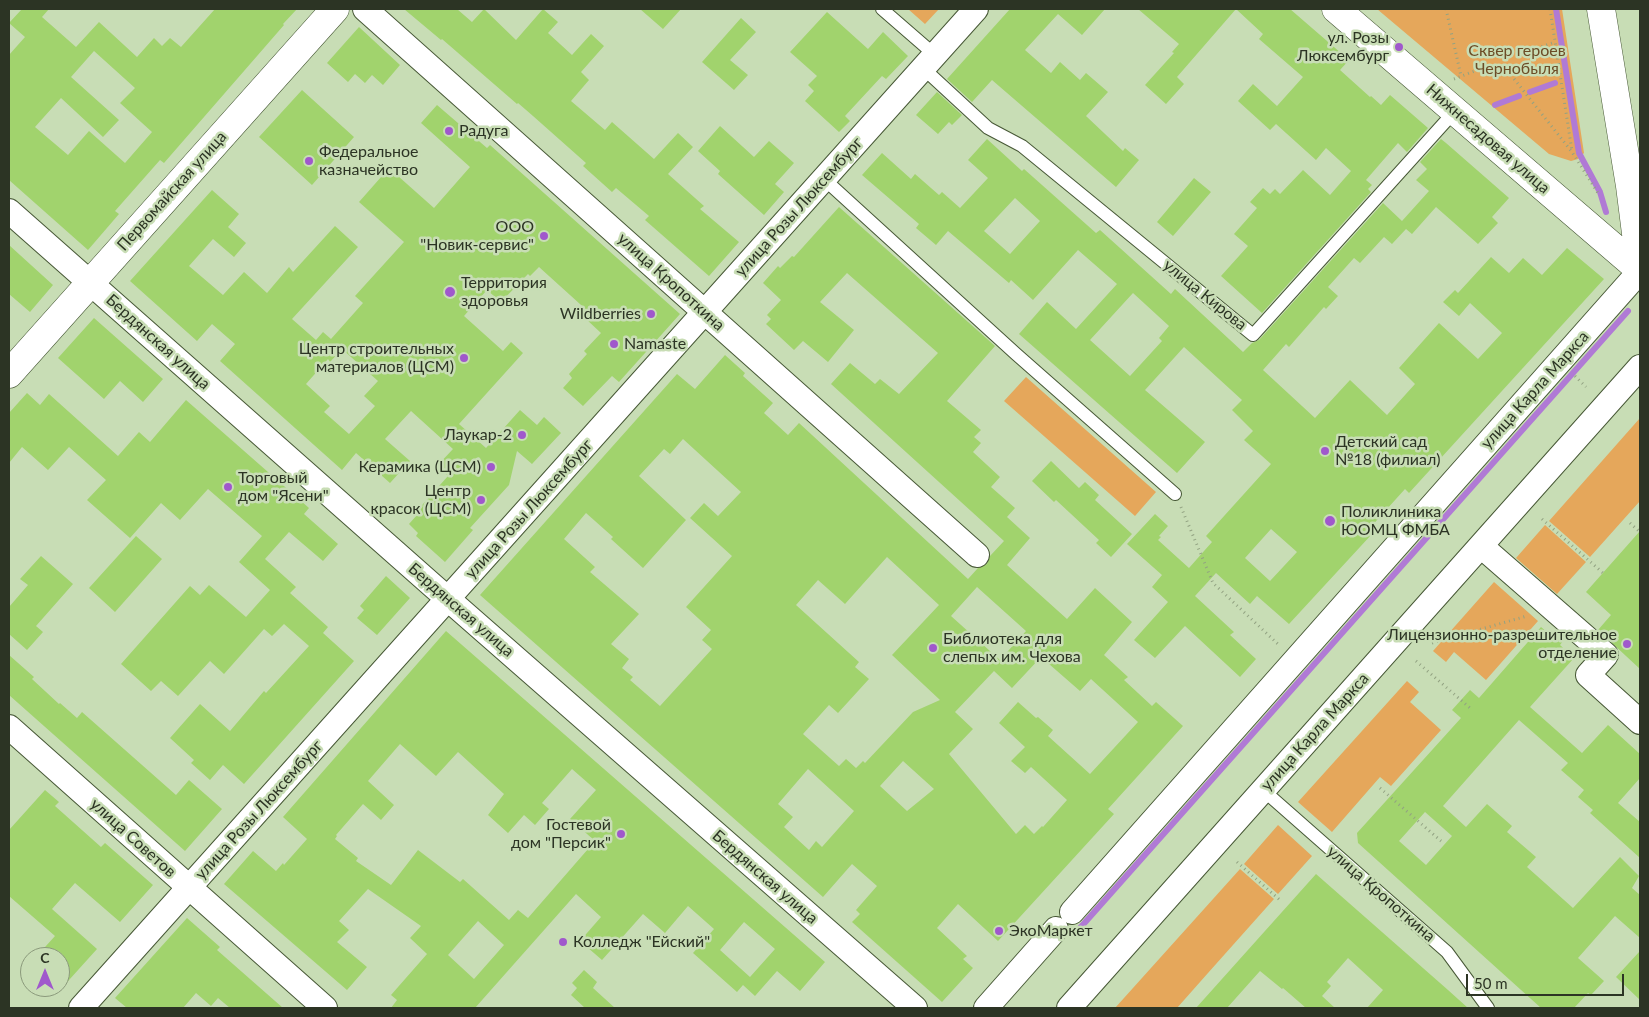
<!DOCTYPE html>
<meta charset="utf-8">
<style>
body{margin:0}
#map{position:relative;width:1649px;height:1017px;overflow:hidden;background:#c8ddb5;font-family:Lato,sans-serif}
canvas{display:block}
.frame{position:absolute;inset:0;border:10px solid #2c3424;pointer-events:none}
.north{position:absolute;left:20px;top:947px;width:50px;height:50px;box-sizing:border-box;background:#c8ddb5;border:1px solid #8a997b;border-radius:50%;rotate:0deg;font-size:14px;font-weight:700;line-height:20px;text-align:center;color:#2c3424}
.north::after{content:'';display:block;margin:auto;width:18px;height:22px;background:#a058cc;clip-path:polygon(50% 0,100% 100%,50% 72%,0 100%)}
.scale{position:absolute;left:1466px;top:974px;width:158px;height:22px;box-sizing:border-box;border:2px solid #2c3424;border-top:0;padding-left:6px;font-size:15px;line-height:18px;white-space:nowrap;color:#2c3424;-webkit-text-stroke:4px #c8ddb5;paint-order:stroke}
</style>
<div id="map">
<canvas width="1649" height="1017"></canvas>
<div class="frame"></div>
<div class="north">С</div>
<div class="scale">50 m</div>
</div>
<script>
const context = document.querySelector('canvas').getContext('2d');
context.lineJoin = 'round';
function paint(path, color) {
  context.fillStyle = color;
  context.fill(path, 'evenodd');
}
function poly(rows) {
  const path = new Path2D();
  for (const r of rows) {
    path.moveTo(r[0], r[1]);
    for (let i = 2; i < r.length; i += 2) path.lineTo(r[i], r[i + 1]);
  }
  return path;
}
function strokePath(path, color, width, dash) {
  context.strokeStyle = color;
  context.lineWidth = width;
  context.lineCap = dash ? 'butt' : 'round';
  context.setLineDash(dash || []);
  context.stroke(path);
}
function write(font, color, halo, rows, align = 'center') {
  context.font = font + ' Lato,sans-serif';
  context.lineWidth = 5;
  context.setLineDash([]);
  context.textBaseline = 'middle';
  context.strokeStyle = halo;
  context.fillStyle = color;
  for (const [text, x, y, turn = 0] of rows) {
    context.save();
    context.translate(x, y);
    context.rotate((+turn || 0) * Math.PI / 180);
    context.textAlign = isNaN(turn) ? turn : align;
    if (halo) context.strokeText(text, 0, 0);
    context.fillText(text, 0, 0);
    context.restore();
  }
}
paint(poly([
 [908,9,939,9,925,24],
 [1377,9,1562,9,1584,153,1578,159,1571,161,1549,154],
 [1026,377,1156,492,1135,516,1004,401],
 [1640,418,1640,501,1590,557,1549,521],
 [1545,525,1586,562,1557,594,1516,558],
 [1494,582,1538,621,1486,680,1454,652,1446,662,1433,651],
 [1407,681,1419,692,1410,702,1441,730,1391,786,1380,777,1332,832,1298,802],
 [1278,825,1312,856,1278,894,1244,864],
 [1240,869,1274,899,1208,973,1177,1008,1115,1008]
]), '#e5a75b');
strokePath(poly([
 [1556,9,1579,153,1600,192,1606,212],
 [1530,92,1555,83],
 [1495,105,1519,96],
 [1080,928,1628,311]
]), '#b07ad5', 6);
paint(poly([
 [22,9,49,9,42,17,76,47,99,22,137,57,154,38,162,46,170,38,181,47,215,9,297,9,283,24,284,25,164,163,160,160,115,211,119,214,88,250,9,180,9,55,25,37,9,23],
 [94,51,135,88,120,103,152,132,125,163,89,131,68,155,35,127,61,98,103,137,119,120,71,77],
 [404,9,457,9,472,22,484,9,516,40,543,9,558,22,548,33,572,55,591,34,604,46,581,72,589,80,571,101,605,130,612,122,654,159,678,133,693,147,668,174,704,206,700,209,739,242,709,276,645,220,649,216,616,188,612,192,583,166,586,163,533,116,518,103,517,104,442,39,441,40],
 [640,9,681,9,663,29],
 [1010,9,1105,9,1082,35,1058,14,1025,50,1051,73,1060,62,1080,80,1086,73,1108,92,1086,116,1123,151,1125,148,1139,160,1116,187,992,80,972,102,947,79],
 [1138,9,1290,9,1349,60,1340,70,1370,97,1371,96,1381,105,1390,95,1428,128,1407,152,1398,143,1366,180,1372,185,1368,189,1371,192,1262,313,1221,276,1248,246,1234,234,1257,208,1250,202,1263,188,1270,194,1275,189,1280,194,1303,170,1330,195,1351,171,1326,148,1316,160,1276,124,1270,130,1238,101,1253,84,1277,106,1303,77,1259,39,1263,34,1236,9,1177,77,1184,84,1166,104,1145,85,1174,53,1172,52,1179,44],
 [827,12,868,49,883,32,908,56,886,79,882,76,845,116,850,121,839,132,805,101,814,91,808,85,817,76,790,52],
 [741,18,756,32,730,60,748,75,734,90,702,62],
 [359,27,400,65,383,85,372,75,365,83,355,74,348,82,327,63],
 [302,90,354,137,312,185,259,137],
 [937,92,962,115,952,125,949,122,938,134,916,115],
 [437,105,487,148,490,145,680,314,619,382,612,376,583,406,563,388,572,378,569,374,587,354,584,351,601,333,586,319,591,314,539,267,530,276,528,274,501,302,487,290,464,316,503,351,511,342,523,353,459,424,486,448,520,410,537,425,544,417,561,433,532,464,517,451,509,485,470,528,473,530,445,562,416,536,418,533,409,524,417,515,415,513,448,476,437,466,453,449,411,411,385,439,410,461,390,483,356,453,342,470,220,361,235,344,212,324,197,341,130,281,212,190,239,214,228,227,246,243,234,257,213,239,189,266,223,295,244,272,267,293,289,267,293,272,335,226,358,247,292,319,316,340,323,332,331,339,363,303,355,296,404,242,359,202,389,168,434,208,470,167,421,123],
 [342,349,378,381,364,396,375,406,349,434,324,412,330,406,306,384,328,359,330,362],
 [720,126,754,157,769,141,794,163,775,184,784,192,764,215,718,174,720,171,698,151],
 [987,139,1022,171,1024,169,1096,233,1100,230,1171,294,1175,289,1243,352,1252,343,1259,340,1383,203,1402,221,1429,191,1416,180,1427,169,1420,162,1441,139,1446,143,1509,198,1492,217,1498,223,1478,244,1436,207,1412,234,1406,229,1392,244,1384,237,1360,263,1354,258,1328,287,1338,296,1326,309,1324,307,1289,347,1286,344,1263,370,1315,418,1350,380,1387,415,1415,384,1399,368,1439,323,1478,359,1502,333,1470,303,1459,316,1443,302,1455,290,1458,293,1491,257,1509,273,1523,258,1542,275,1567,248,1604,279,1409,493,1405,489,1368,530,1372,534,1289,624,1257,596,1250,604,1216,573,1195,596,1234,632,1230,635,1256,659,1240,677,1185,626,1155,658,1134,640,1168,602,1152,587,1162,575,1127,544,1155,514,1168,526,1159,536,1161,537,1158,540,1189,568,1212,542,1206,536,1271,464,1244,440,1253,431,1232,410,1242,400,1184,347,1145,390,1205,442,1177,473,1019,334,1047,302,1076,329,1117,284,1078,250,1033,300,1011,280,1009,283,948,231,936,245,916,228,919,224,862,175,882,153,911,179,915,174,939,195,942,192,960,208,988,178,968,160],
 [1015,198,1040,221,1010,254,984,231],
 [1133,293,1169,326,1159,338,1162,341,1130,376,1090,340],
 [1271,529,1297,552,1270,581,1245,558],
 [1194,178,1211,192,1173,236,1157,222],
 [839,207,995,346,947,401,981,430,974,437,981,443,973,452,1000,477,991,487,1015,508,1007,517,1030,538,1007,565,1067,619,1095,588,1132,622,1104,655,1128,677,1124,680,1152,706,1156,702,1183,726,1108,809,1114,814,998,941,958,904,937,928,967,956,963,959,973,968,942,1002,852,922,860,914,856,910,877,886,852,864,823,897,480,595,677,374,695,389,725,355,745,373,743,376,773,403,764,413,788,435,799,423,968,579,978,568,987,564,990,556,1004,541,831,384,850,363,875,384,880,379,899,394,938,353,847,273,820,302,854,330,828,362,803,341,794,350,766,324,771,319,767,315,781,300,763,283,778,266,780,268,792,256,794,257],
 [683,439,741,492,718,516,704,503,690,518,732,556,686,607,711,630,702,640,712,649,660,706,630,680,633,677,622,668,629,659,611,644,639,614,590,572,595,567,564,539,586,513,613,537,611,539,643,568,686,520,639,476,664,449,670,454],
 [887,557,939,605,892,655,940,700,913,712,865,763,863,761,856,768,846,759,839,766,803,734,829,705,838,713,869,679,855,667,859,662,796,605,818,580,845,604],
 [977,587,1026,631,1000,660,951,616],
 [1041,657,1080,691,1091,679,1138,722,1090,774,1048,736,1053,730,1038,717,1036,718,1018,702,999,723,1025,747,1011,761,1025,773,1031,767,1067,800,1043,827,1042,826,1034,834,1025,825,1016,834,949,754,973,729,955,712,994,671,1012,688],
 [903,761,934,789,907,811,880,786],
 [808,769,854,811,822,847,816,841,809,850,784,827,793,817,778,804],
 [9,245,53,285,30,312,9,294],
 [94,318,163,379,143,402,120,381,104,399,58,358],
 [27,393,40,405,49,394,118,456,139,432,150,442,186,400,309,508,304,514,338,544,323,561,289,532,265,559,296,587,290,593,328,627,323,633,354,661,244,784,223,765,210,780,191,763,194,760,170,738,200,704,230,731,264,691,266,693,309,646,284,624,272,636,264,629,224,674,210,661,178,696,161,681,151,691,121,664,190,586,200,595,209,585,246,617,270,590,239,562,262,536,208,489,180,520,161,503,130,538,87,500,106,480,69,447,48,470,22,447,9,463,9,413],
 [1051,461,1079,488,1085,482,1099,495,1095,500,1132,534,1111,557,1096,543,1099,540,1056,500,1054,502,1032,481],
 [1640,531,1640,669,1598,630,1611,615,1586,592],
 [136,536,162,559,115,612,89,588],
 [41,556,73,584,36,626,43,632,27,650,9,634,9,607,28,585,20,579],
 [386,576,410,598,377,635,357,618,364,610,360,606],
 [1541,627,1548,633,1551,630,1563,641,1560,645,1574,658,1530,707,1582,753,1608,725,1640,754,1640,778,1618,803,1640,822,1640,858,1590,813,1593,810,1578,797,1584,790,1561,770,1568,763,1519,720,1443,806,1466,827,1487,804,1512,826,1507,832,1536,857,1527,867,1573,908,1620,857,1639,876,1632,888,1640,895,1640,938,1615,916,1578,958,1604,981,1591,995,1588,993,1574,1008,1541,1008,1358,843,1357,833,1461,718,1452,710,1470,690,1479,698],
 [1425,812,1452,836,1426,865,1399,841],
 [446,631,825,962,800,991,777,971,755,996,743,985,737,992,693,953,714,929,688,906,665,933,643,914,602,960,580,941,601,917,576,894,475,1008,391,1008,397,1000,391,995,427,954,410,938,421,926,368,889,339,921,349,930,337,942,367,967,347,990,224,884,253,851,276,871,283,863,284,865,307,839,283,817],
 [400,744,436,776,458,752,504,794,488,815,508,833,524,815,535,825,549,809,542,803,572,769,596,790,570,819,595,841,528,918,518,910,509,920,463,879,460,882,418,850,391,885,356,861,358,858,335,839,337,836,336,835,363,804,381,820,394,805,368,781],
 [478,921,504,945,474,979,448,955],
 [744,922,775,949,750,977,720,950],
 [9,655,34,677,32,679,59,704,60,703,77,718,82,712,176,795,189,780,222,809,185,851,9,695],
 [45,790,59,802,55,806,101,847,105,843,153,885,120,922,75,883,52,909,97,949,60,990,60,957,36,957,55,936,9,896,9,830],
 [1316,874,1448,990,1468,1008,1367,1008,1383,990,1348,958,1327,982,1331,986,1322,996,1335,1008,1306,1008,1283,988,1282,989,1260,971,1227,1008,1196,1008],
 [187,918,220,947,217,950,283,1008,230,1008,218,998,211,1006,196,993,183,1008,127,1008,115,998],
 [1640,951,1640,1000,1616,977],
 [584,970,597,982,593,988,615,1008,585,1008,571,995,577,988,572,983]
]), '#a1d36d');
const service = poly([
 [882,9,935,55],
 [923,68,988,128,1022,146,1253,335,1455,111],
 [824,179,1016,354,1175,494],
 [1263,790,1447,952,1488,1008]
]);
const minor = poly([
 [365,9,977,555],
 [9,211,432,585,915,1008],
 [1481,546,1606,655,1588,675,1640,722],
 [9,727,325,1008],
 [1072,912,1640,271],
 [81,1008,976,9],
 [986,1008,1056,929],
 [1069,1008,1640,367]
]);
const tertiary = poly([
 [1336,9,1640,270],
 [1601,9,1630,186,1640,265],
 [9,374,335,9]
]);
strokePath(service, '#475836', 14);
strokePath(minor, '#475836', 26);
strokePath(tertiary, '#475836', 29);
strokePath(poly([
 [1446,9,1461,76],
 [1550,9,1572,151],
 [1518,55,1555,42],
 [1511,75,1572,152,1598,193],
 [1454,79,1485,67],
 [1575,376,1586,387],
 [1181,507,1213,583,1280,646],
 [1542,519,1603,573],
 [1630,523,1640,532],
 [1432,643,1527,616],
 [1416,661,1470,708],
 [1380,788,1441,841],
 [1237,862,1281,901]
]), '#92a282', 3, [1, 4]);
strokePath(service, '#fff', 12);
strokePath(minor, '#fff', 24);
strokePath(tertiary, '#fff', 28);
for (const [x, y, r, color] of [
 [1399,47,5,"#a058cc"],
 [449,131,5,"#a058cc"],
 [309,161,5,"#a058cc"],
 [544,236,5,"#a058cc"],
 [450,292,6,"#a058cc"],
 [651,314,5,"#a058cc"],
 [614,344,5,"#a058cc"],
 [464,358,5,"#a058cc"],
 [522,435,5,"#a058cc"],
 [1325,451,5,"#a058cc"],
 [491,467,5,"#a058cc"],
 [228,487,5,"#a058cc"],
 [481,500,5,"#a058cc"],
 [1330,521,6,"#a058cc"],
 [1627,644,5,"#a058cc"],
 [933,648,5,"#a058cc"],
 [621,834,5,"#a058cc"],
 [999,931,5,"#a058cc"],
 [563,942,5,"#a058cc"]
]) {
  const dot = new Path2D();
  dot.arc(x, y, r, 0, 2 * Math.PI);
  context.fillStyle = color;
  context.fill(dot);
  strokePath(dot, '#c8ddb5', 2);
}
write('16px', '#2c3424', '#c8ddb5', [
 ["ул. Розы",1389,38,"right"],
 ["Люксембург",1389,56,"right"],
 ["Радуга",459,131],
 ["Федеральное",319,152],
 ["казначейство",319,170],
 ["ООО",534,227,"right"],
 ["\"Новик-сервис\"",534,245,"right"],
 ["Территория",461,283],
 ["здоровья",461,301],
 ["Wildberries",641,314,"right"],
 ["Namaste",624,344],
 ["Центр строительных",454,349,"right"],
 ["материалов (ЦСМ)",454,367,"right"],
 ["Лаукар-2",512,435,"right"],
 ["Детский сад",1335,442],
 ["№18 (филиал)",1335,460],
 ["Керамика (ЦСМ)",481,467,"right"],
 ["Торговый",238,478],
 ["дом \"Ясени\"",238,496],
 ["Центр",471,491,"right"],
 ["красок (ЦСМ)",471,509,"right"],
 ["Поликлиника",1341,512],
 ["ЮОМЦ ФМБА",1341,530],
 ["Лицензионно-разрешительное",1617,635,"right"],
 ["отделение",1617,653,"right"],
 ["Библиотека для",943,639],
 ["слепых им. Чехова",943,657],
 ["Гостевой",611,825,"right"],
 ["дом \"Персик\"",611,843,"right"],
 ["ЭкоМаркет",1009,931],
 ["Колледж \"Ейский\"",573,942]
], 'left');
write('16px', '#6c4c26', '#c8ddb5', [
 ["Сквер героев",1517,51],
 ["Чернобыля",1517,69]
]);
write('16px', '#2c3424', '#c8ddb5', [
 ["Нижнесадовая улица",1488,139,41],
 ["Первомайская улица",172,191,-48],
 ["улица Розы Люксембург",799,207,-48],
 ["улица Кропоткина",671,282,42],
 ["улица Кирова",1205,295,39],
 ["Бердянская улица",158,342,42],
 ["улица Карла Маркса",1535,390,-48],
 ["улица Розы Люксембург",529,509,-48],
 ["Бердянская улица",461,610,41],
 ["улица Карла Маркса",1315,732,-48],
 ["улица Розы Люксембург",259,810,-48],
 ["улица Советов",133,838,42],
 ["Бердянская улица",765,877,41],
 ["улица Кропоткина",1381,894,41]
]);
</script>
